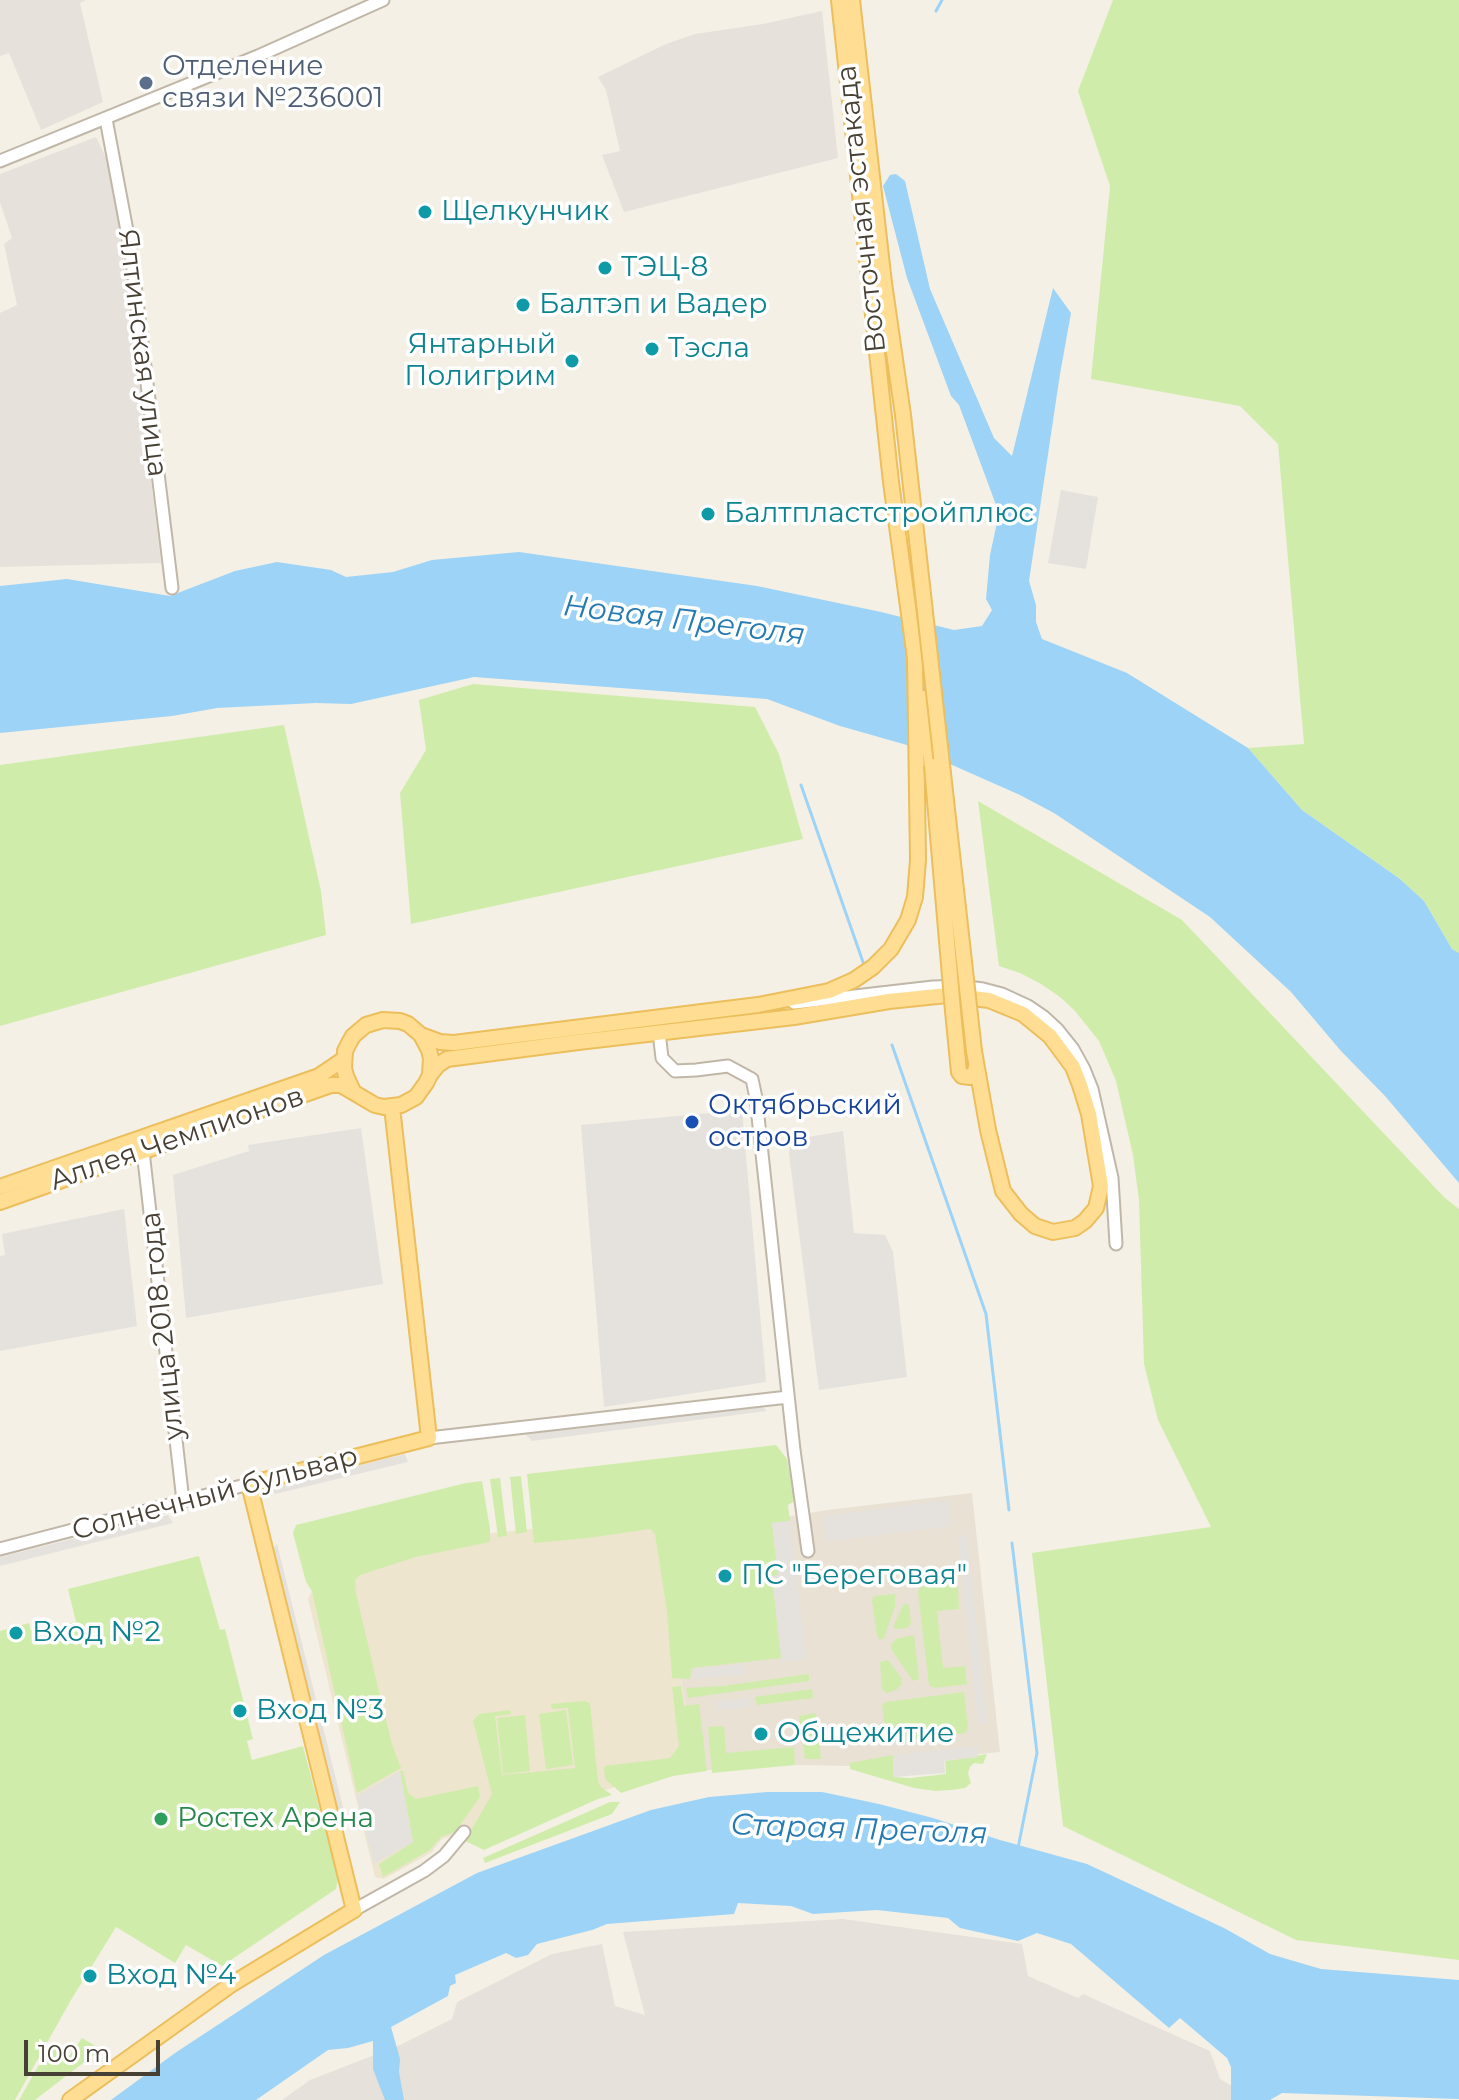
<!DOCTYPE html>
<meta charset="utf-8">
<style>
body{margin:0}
#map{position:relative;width:1459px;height:2100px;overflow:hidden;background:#f4f0e6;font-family:Montserrat,sans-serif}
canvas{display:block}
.scale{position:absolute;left:24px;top:2040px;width:136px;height:36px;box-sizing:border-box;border:4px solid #474035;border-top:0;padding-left:10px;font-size:24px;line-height:28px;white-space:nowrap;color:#474035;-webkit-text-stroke:6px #fff;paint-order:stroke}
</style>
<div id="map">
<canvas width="1459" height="2100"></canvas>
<div class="scale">100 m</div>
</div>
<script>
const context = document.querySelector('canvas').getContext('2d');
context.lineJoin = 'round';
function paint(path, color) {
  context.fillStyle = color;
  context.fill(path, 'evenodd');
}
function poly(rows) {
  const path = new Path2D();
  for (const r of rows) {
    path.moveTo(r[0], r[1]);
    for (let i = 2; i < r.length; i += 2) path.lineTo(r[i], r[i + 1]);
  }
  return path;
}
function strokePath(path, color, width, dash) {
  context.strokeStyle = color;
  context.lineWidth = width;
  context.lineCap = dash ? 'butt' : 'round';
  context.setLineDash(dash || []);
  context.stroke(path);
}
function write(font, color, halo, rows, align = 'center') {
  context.font = font + ' Montserrat,sans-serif';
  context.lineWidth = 7;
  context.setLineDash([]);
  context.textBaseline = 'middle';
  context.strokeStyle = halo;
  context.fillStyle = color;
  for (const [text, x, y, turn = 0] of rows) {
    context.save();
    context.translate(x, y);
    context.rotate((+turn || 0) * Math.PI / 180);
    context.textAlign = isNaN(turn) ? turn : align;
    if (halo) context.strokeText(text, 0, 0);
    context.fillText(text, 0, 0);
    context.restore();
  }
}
paint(poly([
 [972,1493,1000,1752,850,1766,795,1765,708,1770,696,1768,680,1673,768,1520,827,1510]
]), '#e9e1d3');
paint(poly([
 [0,0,86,0,80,3,103,102,41,130,9,53,0,56],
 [822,11,838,158,624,212,602,155,620,151,606,90,598,77,666,44,695,34,763,24],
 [96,137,106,158,117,199,161,563,0,567,0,313,17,305,4,244,12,238,0,202,0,174],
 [843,1919,1022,1944,1028,1976,1078,1998,1083,1994,1210,2051,1220,2079,1255,2100,282,2100,310,2080,400,2045,452,2019,457,2002,552,1954,602,1944,615,2006,645,2015,623,1932]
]), '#e6e1db');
paint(poly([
 [662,1515,680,1673,696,1768,656,1775,585,1796,475,1836,464,1832,442,1839,432,1852,384,1879,375,1877,308,1599,319,1576,475,1535]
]), '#eee5cf');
paint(poly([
 [1113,0,1459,0,1459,953,1452,949,1424,901,1400,879,1302,810,1248,748,1304,744,1278,444,1240,406,1091,379,1110,186,1078,91],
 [473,684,755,707,779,754,803,839,411,924,400,793,426,750,419,700],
 [284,725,321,891,326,935,0,1026,0,765],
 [978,801,1182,920,1444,1197,1459,1209,1459,1960,1296,1940,1063,1826,1032,1553,1211,1527,1158,1420,1144,1364,1139,1200,1133,1155,1116,1081,1099,1041,1075,1011,1060,997,1041,984,1020,973,999,966],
 [776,1445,787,1459,795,1501,788,1505,790,1521,772,1523,778,1575,772,1577,781,1658,692,1668,690,1679,672,1678,667,1612,655,1534,650,1529,588,1538,534,1543,527,1474],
 [521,1476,527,1532,516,1534,510,1477],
 [500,1478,507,1536,498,1537,490,1479],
 [482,1481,490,1529,490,1542,416,1557,360,1575,355,1580,356,1593,381,1700,392,1744,401,1768,357,1793,312,1591,306,1582,293,1533,296,1525,466,1483],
 [199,1556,220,1630,225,1629,253,1739,247,1741,252,1760,303,1746,338,1879,336,1889,222,1966,186,1945,175,1963,116,1927,71,2000,15,2100,0,2100,0,1631,29,1623,31,1631,76,1622,68,1589],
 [954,1584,958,1587,959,1609,937,1611,943,1668,965,1666,967,1684,935,1688,929,1685,918,1593,919,1589,922,1587],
 [895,1594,895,1606,884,1638,880,1640,877,1636,872,1600,874,1596],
 [906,1603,909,1606,911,1623,907,1628,896,1629,893,1627,903,1605],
 [914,1635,919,1679,913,1681,891,1649,891,1645,896,1639],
 [888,1660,902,1679,901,1685,896,1690,886,1693,882,1689,880,1662],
 [809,1674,809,1681,688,1698,686,1688,723,1686],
 [681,1686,684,1706,699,1704,707,1771,673,1776,621,1793,605,1779,604,1769,605,1766,670,1758,679,1746,672,1687],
 [812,1689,813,1698,757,1705,755,1697],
 [964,1692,968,1728,965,1733,887,1742,882,1705,886,1702],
 [584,1701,590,1703,598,1781,601,1787,612,1795,598,1799,484,1850,465,1841,492,1794,473,1721,479,1714,510,1710,511,1714,495,1716,502,1775,575,1768,568,1708,552,1709,551,1704],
 [566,1710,573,1765,546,1769,539,1714],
 [816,1713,821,1759,805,1759,799,1716],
 [525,1715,530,1771,503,1774,497,1718],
 [724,1726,726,1753,794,1747,795,1765,712,1773,708,1727],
 [987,1754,983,1764,974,1763,970,1767,968,1773,971,1783,965,1788,951,1790,935,1791,914,1788,850,1769,850,1763,893,1755,894,1777,910,1778,946,1774,945,1761],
 [400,1771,403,1771,408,1793,416,1799,478,1786,480,1797,455,1832,441,1837,430,1850,383,1877,379,1864,413,1842],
 [610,1802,620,1802,612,1814,485,1863,483,1858],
 [82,2038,94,2045,96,2053,35,2100,19,2100,50,2045,69,2056]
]), '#d0ecab');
paint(poly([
 [1061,490,1098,497,1086,569,1048,563],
 [742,1110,766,1382,604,1407,581,1125],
 [361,1128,383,1284,186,1318,173,1175,249,1151,248,1145],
 [843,1131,854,1233,885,1235,893,1252,907,1377,819,1390,789,1154,791,1140],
 [124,1209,137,1326,0,1351,0,1256,5,1255,2,1234],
 [762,1406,767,1411,532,1441,525,1434],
 [405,1454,408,1462,275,1494,270,1487],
 [948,1500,951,1526,826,1542,823,1516],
 [168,1515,173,1523,0,1566,0,1557],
 [790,1521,806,1659,782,1662,772,1576,778,1575,772,1523],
 [967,1535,987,1723,978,1724,958,1536],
 [277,1544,347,1823,342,1829,272,1550],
 [744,1664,745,1674,693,1679,693,1670],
 [749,1698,750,1707,717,1710,716,1702],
 [977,1746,978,1757,944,1761,945,1773,894,1777,893,1755],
 [400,1771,413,1842,374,1864,356,1796]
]), '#e5e2de');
paint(poly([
 [896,174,905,181,930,289,994,438,1012,456,1053,288,1071,313,1060,374,1029,581,1036,605,1036,622,1042,639,1127,673,1248,748,1302,810,1400,879,1424,901,1452,949,1459,953,1459,1183,1385,1096,1341,1051,1291,992,1210,917,1054,813,1020,795,907,745,840,726,767,699,474,677,351,704,316,703,217,708,172,716,0,733,0,586,67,579,170,596,235,571,277,562,331,570,346,577,393,572,432,560,519,552,757,586,881,612,954,630,982,626,992,610,986,599,990,555,999,513,959,405,951,396,907,278,883,186,890,175],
 [767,1792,822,1792,879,1804,933,1818,1000,1840,1087,1864,1224,1928,1270,1954,1321,1969,1459,1980,1459,2099,1282,2093,1270,2100,1231,2100,1231,2067,1227,2058,1180,2018,1169,2028,1071,1944,1037,1933,1018,1941,960,1928,948,1918,877,1910,813,1914,791,1906,738,1903,734,1914,607,1924,592,1930,537,1944,528,1955,516,1958,506,1953,455,1975,456,1983,450,1986,448,1996,391,2027,400,2059,399,2072,404,2100,385,2100,373,2069,373,2041,348,2048,328,2050,256,2100,111,2100,175,2053,324,1955,477,1873,651,1810,709,1797]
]), '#9dd3f6');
strokePath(poly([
 [936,11,942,0],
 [801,785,863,962],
 [892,1045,986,1314,1009,1510],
 [1012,1543,1037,1753,1018,1848]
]), '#9dd3f6', 3);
const minor = poly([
 [106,119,131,252,172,588],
 [0,161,258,56,383,0],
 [794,1003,933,987,960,986,983,989,1002,994,1028,1006,1044,1017,1057,1029,1073,1049,1084,1069,1092,1089,1112,1178,1116,1244],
 [659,1032,662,1058,675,1071,696,1070,728,1066,752,1079,756,1098,794,1450,808,1551],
 [143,1151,183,1501],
 [429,1438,788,1397],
 [0,1549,249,1484],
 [354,1910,424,1871,444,1856,464,1832]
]);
const major = poly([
 [852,0,884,283,903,415],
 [924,698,932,766],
 [953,1011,959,1072,962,1076,970,1077,975,1072,976,1067],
 [421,1035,440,1042,454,1043,758,1005,829,991,854,980,873,967,891,949,908,920,915,897,918,860,915,658,891,482,839,0],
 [353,1091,346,1076,344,1068,345,1051,349,1043,353,1036,366,1025,383,1020,400,1021,408,1024,421,1035,429,1050,431,1058,430,1075],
 [0,1187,319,1076,344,1059],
 [0,1202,331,1085,341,1085,375,1105,384,1107,401,1105,416,1097,426,1083,430,1075,438,1065,447,1059,578,1042,794,1017,889,1001,947,995,989,1000,1023,1014,1050,1036,1073,1067,1080,1085,1089,1114,1101,1186,1096,1208,1085,1221,1075,1228,1053,1232,1035,1226,1021,1214,1003,1191,988,1130,974,1051],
 [70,2100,232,1984,354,1910,249,1484,429,1438,392,1107]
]);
strokePath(minor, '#c0b7a8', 15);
strokePath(major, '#ecbe5c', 18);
strokePath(minor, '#fff', 11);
strokePath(major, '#ffde94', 14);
const majorBridge = poly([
 [903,415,974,1051],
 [932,766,953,1011]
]);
strokePath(majorBridge, '#ecbe5c', 18, []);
strokePath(majorBridge, '#ffde94', 14);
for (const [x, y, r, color] of [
 [146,83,8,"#5c6f8a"],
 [425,212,8,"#0f9aa8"],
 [605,268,8,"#0f9aa8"],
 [523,305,8,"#0f9aa8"],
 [652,349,8,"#0f9aa8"],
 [572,361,8,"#0f9aa8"],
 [708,514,8,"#0f9aa8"],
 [692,1122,8,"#1a4fb4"],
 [725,1576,8,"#0f9aa8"],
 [16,1633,8,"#0f9aa8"],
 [240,1711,8,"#0f9aa8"],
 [761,1734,8,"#0f9aa8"],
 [161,1819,8,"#2e9e5b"],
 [90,1976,8,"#0f9aa8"]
]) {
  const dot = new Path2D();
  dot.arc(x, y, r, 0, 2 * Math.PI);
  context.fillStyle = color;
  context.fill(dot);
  strokePath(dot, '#fff', 3);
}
write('28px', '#4e5e75', '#fff', [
 ["Отделение",162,67],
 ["связи №236001",162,99]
], 'left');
write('28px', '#474035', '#fff', [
 ["Восточная эстакада",862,209,-96],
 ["Ялтинская улица",142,353,83],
 ["Аллея Чемпионов",177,1139,-19],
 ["улица 2018 года",163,1326,-96],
 ["Солнечный бульвар",215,1494,-15]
]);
write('28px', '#0d838f', '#fff', [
 ["Щелкунчик",441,212],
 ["ТЭЦ-8",621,268],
 ["Балтэп и Вадер",539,305],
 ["Янтарный",556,345,"right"],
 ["Полигрим",556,377,"right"],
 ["Тэсла",668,349],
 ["Балтпластстройплюс",724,514],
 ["ПС \"Береговая\"",741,1576],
 ["Вход №2",32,1633],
 ["Вход №3",256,1711],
 ["Общежитие",777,1734],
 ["Вход №4",106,1976]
], 'left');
write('28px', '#164399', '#fff', [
 ["Октябрьский",708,1106],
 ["остров",708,1138]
], 'left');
write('28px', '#27864d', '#fff', [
 ["Ростех Арена",177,1819]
], 'left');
write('italic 30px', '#257ab2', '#fff', [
 ["Новая Преголя",684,621,7],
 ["Старая Преголя",859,1830,2]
]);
</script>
